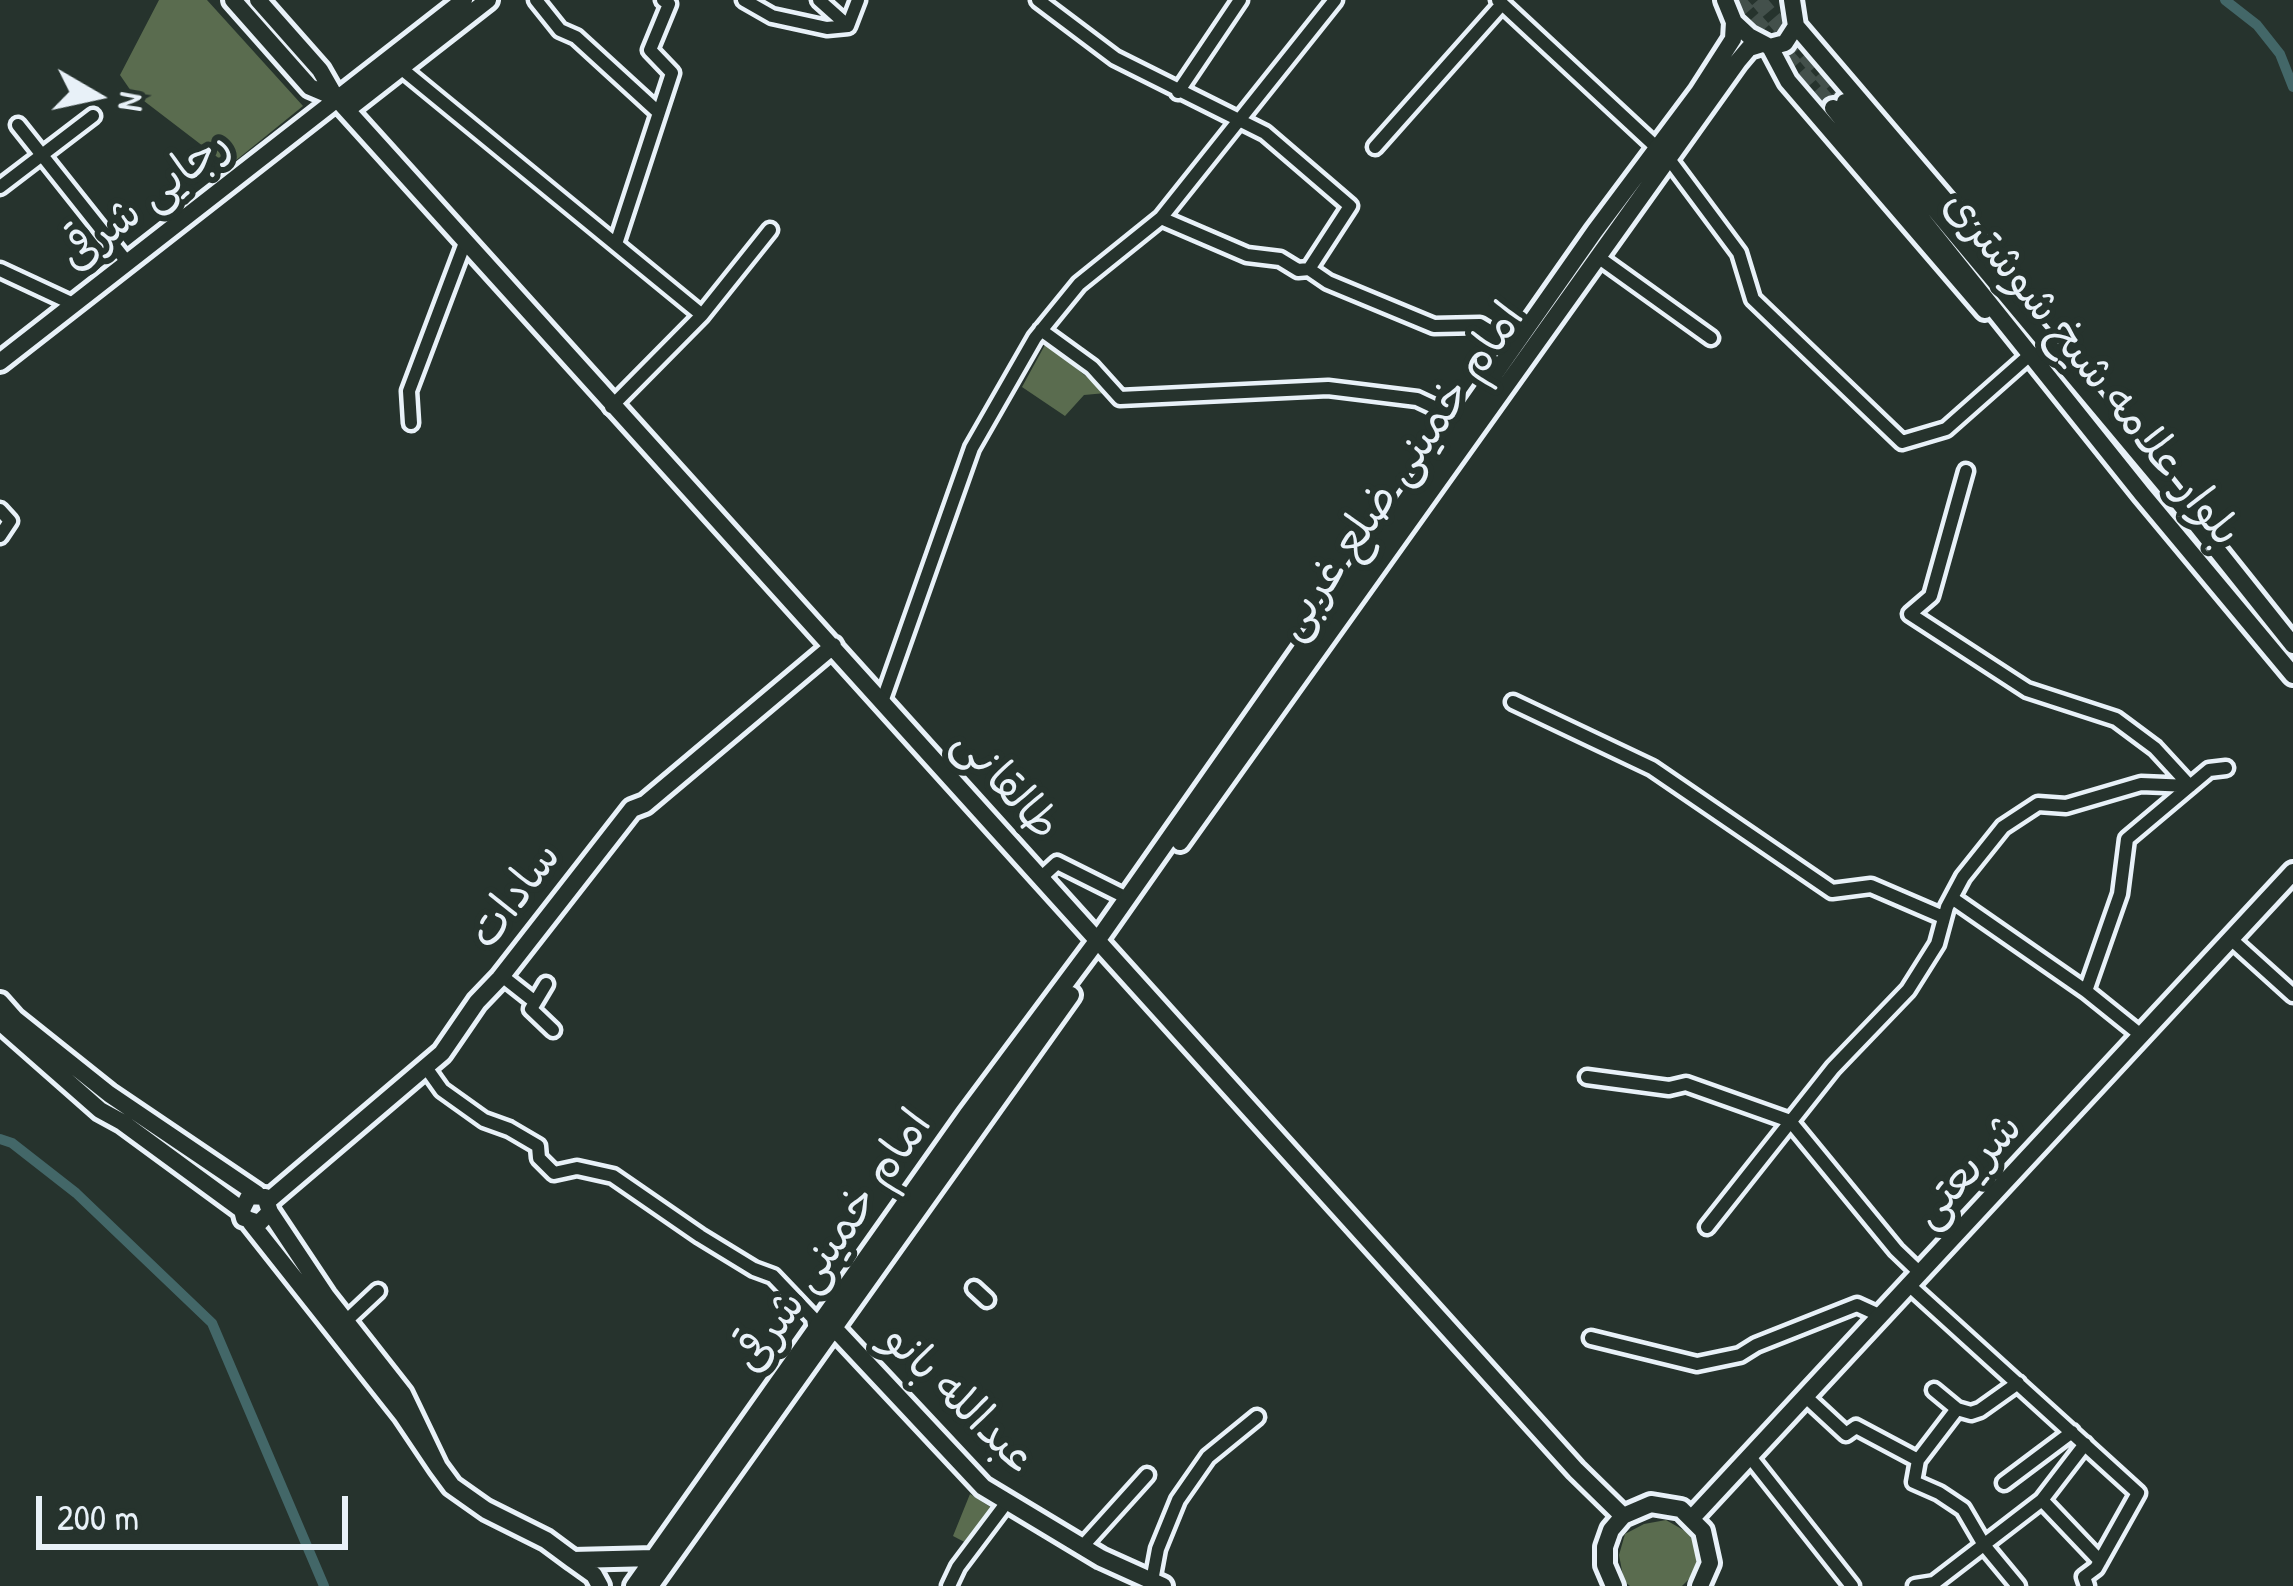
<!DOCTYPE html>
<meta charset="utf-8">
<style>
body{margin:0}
#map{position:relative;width:2293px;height:1586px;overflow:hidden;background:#26332d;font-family:"Patrick Hand",sans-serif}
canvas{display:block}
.north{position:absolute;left:36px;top:36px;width:120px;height:120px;-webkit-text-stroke:9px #26332d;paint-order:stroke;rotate:99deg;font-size:33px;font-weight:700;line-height:48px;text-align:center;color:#e8f1f8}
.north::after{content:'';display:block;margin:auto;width:42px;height:54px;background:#e8f1f8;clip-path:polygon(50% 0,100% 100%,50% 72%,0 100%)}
.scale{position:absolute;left:36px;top:1496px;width:312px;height:54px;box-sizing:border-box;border:6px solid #e8f1f8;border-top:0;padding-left:15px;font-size:36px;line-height:42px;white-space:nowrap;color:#e8f1f8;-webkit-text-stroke:9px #26332d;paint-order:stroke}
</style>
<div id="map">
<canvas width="2293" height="1586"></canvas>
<div class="north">N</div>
<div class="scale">200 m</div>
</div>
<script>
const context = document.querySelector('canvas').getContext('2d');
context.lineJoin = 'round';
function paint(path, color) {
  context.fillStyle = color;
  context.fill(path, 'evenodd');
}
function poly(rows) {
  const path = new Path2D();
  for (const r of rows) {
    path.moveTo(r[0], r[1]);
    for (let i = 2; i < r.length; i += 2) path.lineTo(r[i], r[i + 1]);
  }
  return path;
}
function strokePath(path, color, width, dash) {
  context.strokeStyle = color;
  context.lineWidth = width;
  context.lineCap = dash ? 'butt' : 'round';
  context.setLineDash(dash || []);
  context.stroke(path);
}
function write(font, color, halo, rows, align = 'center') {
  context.font = font + ' "Patrick Hand","Playpen Sans Arabic",sans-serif';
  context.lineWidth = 12;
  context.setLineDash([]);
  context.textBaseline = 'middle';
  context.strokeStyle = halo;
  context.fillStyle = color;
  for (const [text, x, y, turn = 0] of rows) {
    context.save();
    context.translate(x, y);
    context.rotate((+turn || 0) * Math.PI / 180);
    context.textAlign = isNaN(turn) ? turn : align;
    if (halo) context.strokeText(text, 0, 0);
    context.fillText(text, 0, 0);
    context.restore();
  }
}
paint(poly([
 [159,0,207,0,303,106,229,166,131,91,120,75],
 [1046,343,1106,393,1084,395,1065,416,1022,387],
 [970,1494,998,1512,972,1546,953,1536],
 [1666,1520,1692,1535,1698,1559,1690,1578,1682,1586,1630,1586,1624,1581,1619,1555,1625,1534,1644,1524]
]), '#5a6c4f');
strokePath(poly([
 [2225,0,2257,25,2280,54,2293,87],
 [0,1139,12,1143,76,1193,212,1323,324,1586]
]), '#436768', 10);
strokePath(poly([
 [1737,0,1833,108],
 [1758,0,1845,102]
]), '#43504b', 16, [16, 8]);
const street = poly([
 [536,0,560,30,576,37,658,112],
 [744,0,772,16,827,28,848,26,819,0],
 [1038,0,1115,58,1265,133,1350,206,1309,269,1328,282,1434,326,1480,325,1514,346],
 [1498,0,1669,159,1739,253,1753,299,1902,442,1946,429,2032,353],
 [848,26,858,0],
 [402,69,702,315],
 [1178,92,1240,0],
 [18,125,127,262],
 [1375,147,1502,4],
 [0,187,93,116],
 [1161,218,1247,255,1280,259,1298,270,1309,269],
 [616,244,672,73,650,50,669,4,663,0],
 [1598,257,1711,338],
 [0,270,73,304],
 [1041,330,1092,367,1120,398,1328,388,1417,399,1451,415,1457,427],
 [611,407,702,315,770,230],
 [411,423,409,391,466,240],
 [1966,471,1931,596,1910,614,2027,690,2116,719,2155,748,2190,786],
 [0,510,10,521,0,536],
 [882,702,972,448,1035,338,1079,284,1161,218,1335,0],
 [1513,702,1652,768,1832,891,1871,886,1943,917],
 [1045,874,1057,863,1127,898],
 [1952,898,2086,991,2142,1036],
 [2232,940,2293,995],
 [502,976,535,1002],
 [546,984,531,1009,553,1030],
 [2086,991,2120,894,2127,839,2209,770,2226,768],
 [425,1066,442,1090,484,1120,509,1129,538,1146,539,1158,554,1173,577,1168,613,1176,700,1236,754,1269,773,1276,813,1318,815,1331],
 [1587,1077,1669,1088,1686,1084,1790,1121,1896,1250,1921,1274],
 [1707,1227,1833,1068,1908,990,1937,944,1947,907,1963,877,2003,827,2038,804,2066,806,2141,784,2190,786],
 [1910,1286,2138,1493,2096,1568,2084,1577,2087,1586],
 [974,1288,987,1300],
 [346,1321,378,1291],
 [1591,1338,1697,1364,1740,1355,1756,1345,1857,1305,1881,1316],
 [1934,1390,1957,1409],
 [1805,1396,1846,1434,1856,1427,1918,1460],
 [1750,1457,1852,1586],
 [1918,1460,1914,1482,1939,1493,1963,1509,1984,1545,2018,1586],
 [1918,1460,1957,1409,1971,1413,1980,1410,2018,1383],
 [2004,1483,2072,1432],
 [2042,1500,2100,1561],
 [1082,1547,1147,1475],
 [1152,1581,1158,1549,1178,1500,1208,1457,1257,1417],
 [949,1586,958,1567,1007,1502],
 [1915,1586,1934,1583,2042,1500,2085,1444]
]);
const secondary = poly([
 [233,0,310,87,336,98,320,70,258,0],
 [1725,0,1734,22,1749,36,1770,47,1785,43,1796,26,1792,0],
 [1796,26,1957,214,2009,286],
 [1770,47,1788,81,1985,310],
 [336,98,1576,1470,1623,1516],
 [1845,102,2166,486,2293,645],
 [1833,108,2142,494,2293,675],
 [347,110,488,0],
 [0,362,464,0],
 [1180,842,1738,61,1749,48,1762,44],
 [0,1002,15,1019,109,1094,257,1194],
 [0,1022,100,1110,122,1122,242,1210],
 [268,1201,442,1053,477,1002,500,978,632,809,645,804,833,646],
 [251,1223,403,1415,438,1467,403,1394,326,1296,270,1212,265,1197,249,1196,242,1210,244,1218,259,1223,270,1212],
 [834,1328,983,1487,1101,1558,1163,1586],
 [438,1467,452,1486,486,1510,546,1540,573,1560],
 [1693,1517,2293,872],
 [600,1586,594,1575,573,1560,654,1558],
 [634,1586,967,1115,1097,941,1595,231,1699,92,1733,39,1734,22],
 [650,1586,1071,995],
 [1614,1586,1605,1565,1605,1547,1611,1530,1623,1516,1651,1504,1681,1509,1703,1531,1710,1563,1700,1586]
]);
strokePath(street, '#e8f1f8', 21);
strokePath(secondary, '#e8f1f8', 26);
strokePath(street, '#26332d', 12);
strokePath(secondary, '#26332d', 16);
write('45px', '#e8f1f8', '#26332d', [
 ["رجایی شرقی",146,201,-38],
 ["بلوار علامه شیخ شوشتری",2091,369,51],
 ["امام خمینی ضلع غربی",1401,472,-55],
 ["طالقانی",1005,785,48],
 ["سادات",516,896,-53],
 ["شریعتی",1968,1171,-47],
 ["امام خمینی شرقی",834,1242,-55],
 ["عبدالله بانو",958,1400,44]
]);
</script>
